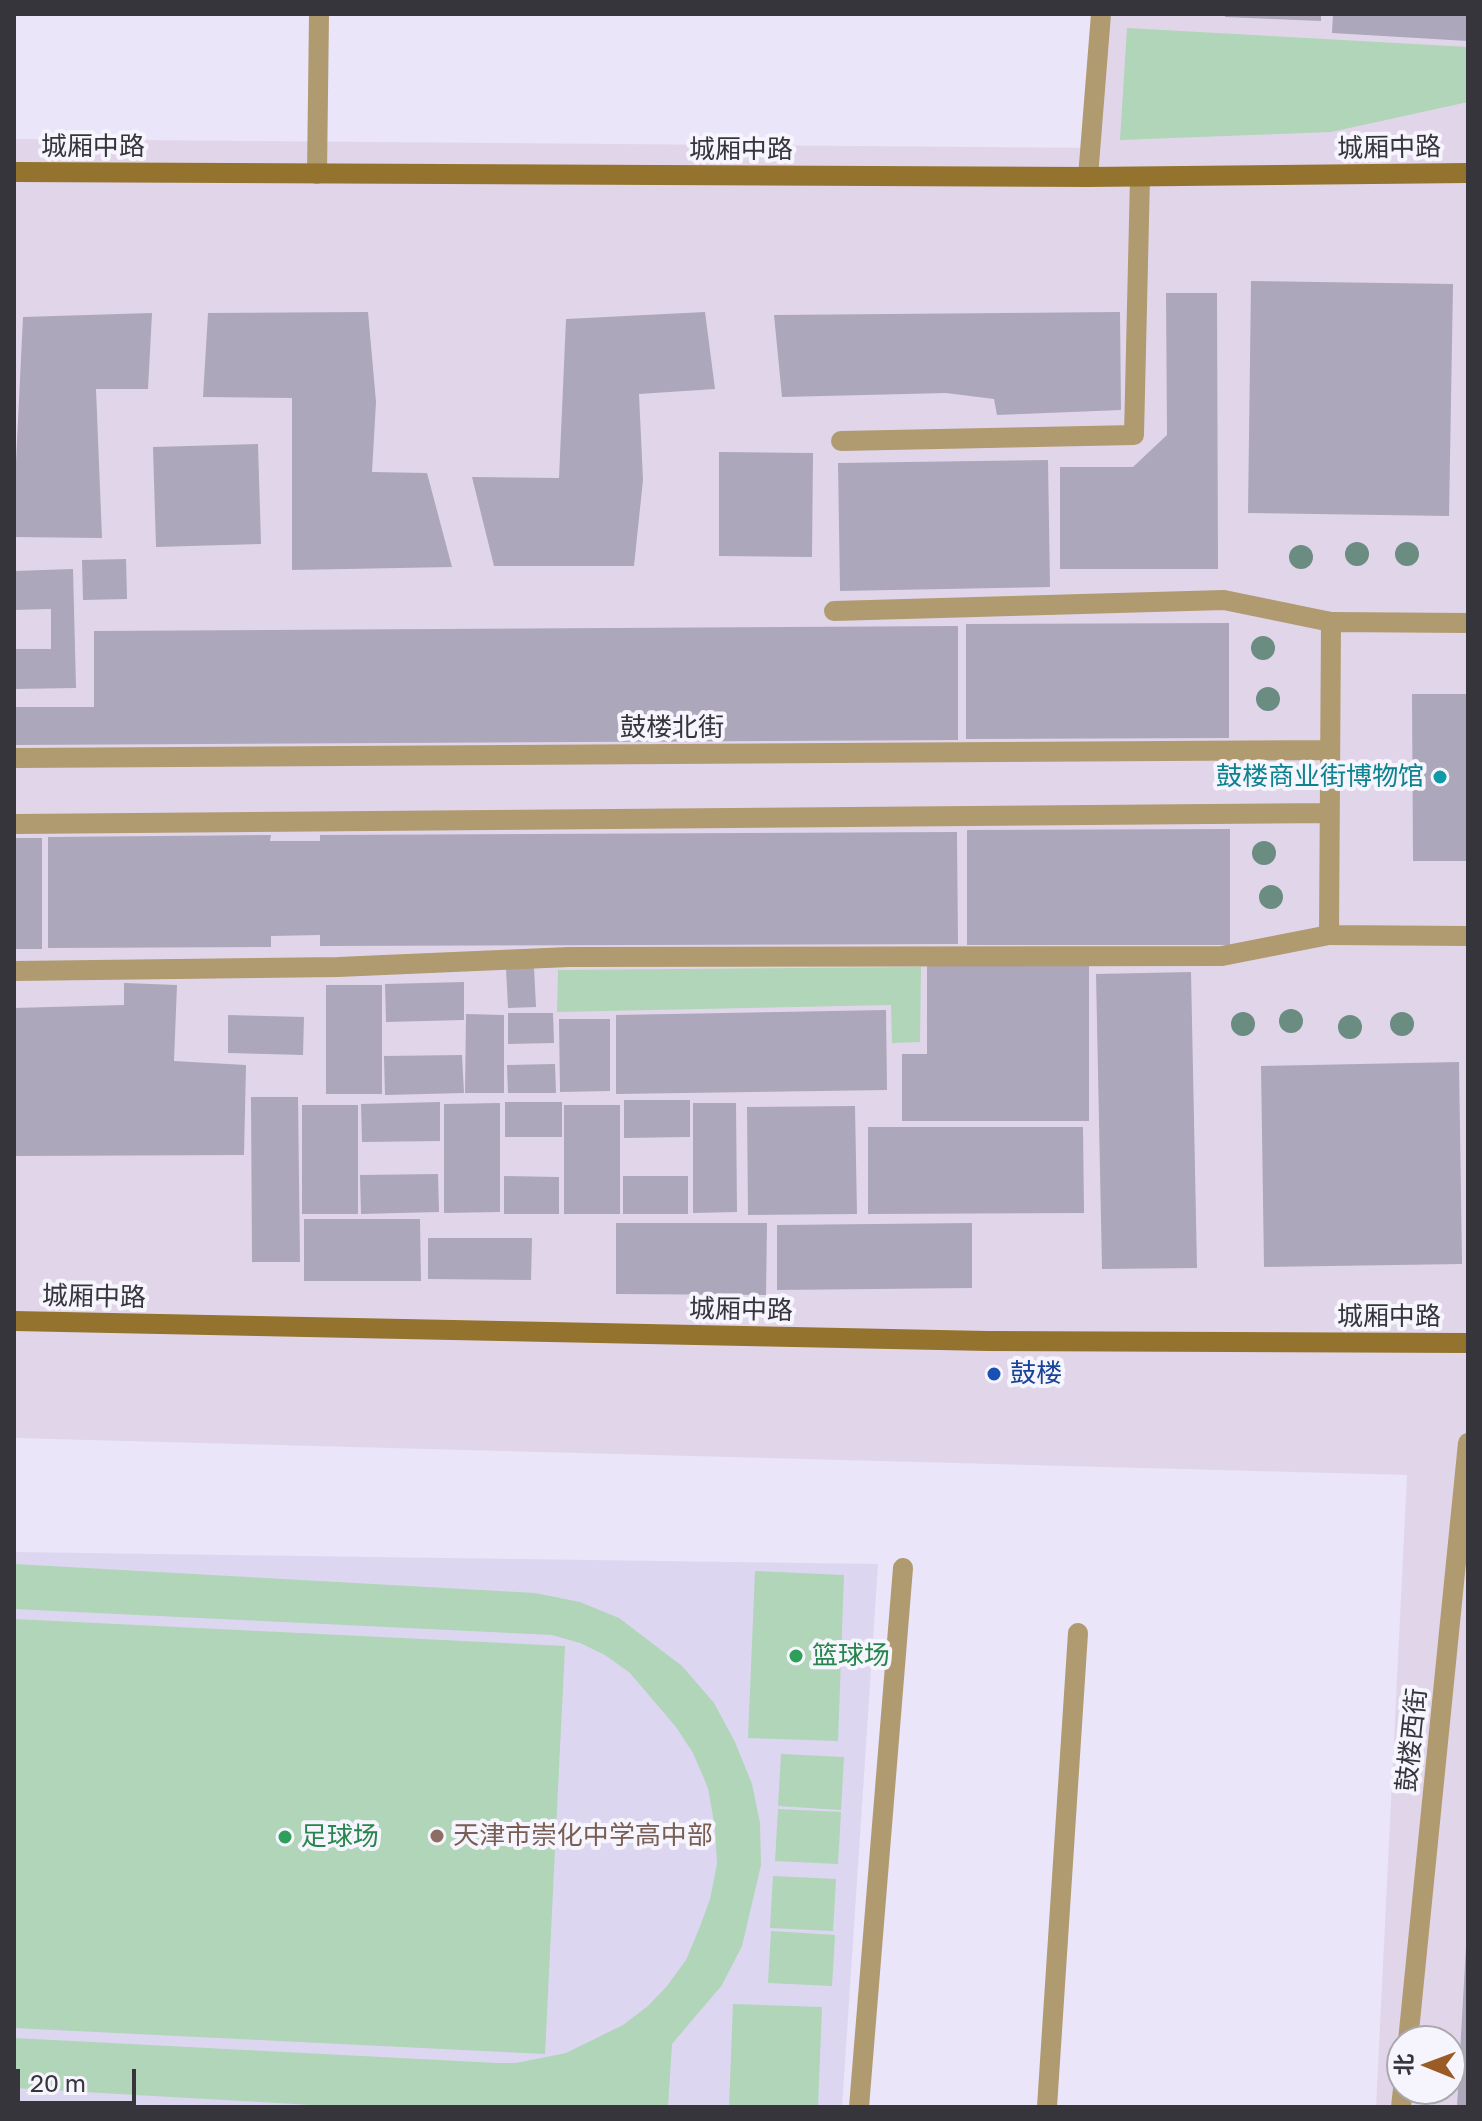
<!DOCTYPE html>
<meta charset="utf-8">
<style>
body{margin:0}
#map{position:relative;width:1482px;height:2121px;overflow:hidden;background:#eae5f9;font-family:"Golos Text","Noto Sans SC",sans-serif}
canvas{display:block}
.frame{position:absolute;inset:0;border:16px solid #37353c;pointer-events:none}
.north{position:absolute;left:1386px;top:2025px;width:80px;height:80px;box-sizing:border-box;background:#f6f4fc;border:2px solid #aaa8af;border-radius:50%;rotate:271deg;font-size:22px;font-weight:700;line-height:32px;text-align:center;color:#37353c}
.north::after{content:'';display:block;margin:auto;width:28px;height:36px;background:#9b5b24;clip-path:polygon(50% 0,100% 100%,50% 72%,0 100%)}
.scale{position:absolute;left:16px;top:2069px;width:120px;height:36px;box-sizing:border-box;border:4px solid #37353c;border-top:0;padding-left:10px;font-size:24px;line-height:28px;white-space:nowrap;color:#37353c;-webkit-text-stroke:6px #f6f4fc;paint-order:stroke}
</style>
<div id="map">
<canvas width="1482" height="2121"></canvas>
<div class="frame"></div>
<div class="north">北</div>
<div class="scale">20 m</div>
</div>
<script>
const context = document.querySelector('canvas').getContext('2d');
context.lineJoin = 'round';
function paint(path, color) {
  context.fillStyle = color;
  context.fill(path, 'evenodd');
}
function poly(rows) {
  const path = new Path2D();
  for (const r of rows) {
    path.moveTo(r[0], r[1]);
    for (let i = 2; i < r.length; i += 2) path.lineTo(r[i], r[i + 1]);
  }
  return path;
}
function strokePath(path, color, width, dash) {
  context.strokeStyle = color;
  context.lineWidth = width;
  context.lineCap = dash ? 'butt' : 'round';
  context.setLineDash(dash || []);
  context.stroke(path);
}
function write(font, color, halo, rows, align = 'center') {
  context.font = font + ' "Golos Text","Noto Sans SC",sans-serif';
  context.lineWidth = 8;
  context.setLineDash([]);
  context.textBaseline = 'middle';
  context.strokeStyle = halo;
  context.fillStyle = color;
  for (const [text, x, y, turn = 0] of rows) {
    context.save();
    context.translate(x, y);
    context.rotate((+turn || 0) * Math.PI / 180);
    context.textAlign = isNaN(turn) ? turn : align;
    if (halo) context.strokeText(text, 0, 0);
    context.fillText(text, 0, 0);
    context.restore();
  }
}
paint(poly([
 [1108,14,1468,14,1468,2107,1376,2107,1407,1475,14,1438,14,139,1099,148],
 [1402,2041,1450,2041,1450,2089,1402,2089]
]), '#e1d6e9');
paint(poly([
 [14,1552,878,1564,842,2107,14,2107]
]), '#ddd6f0');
paint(poly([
 [1127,28,1468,47,1468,102,1331,132,1120,140],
 [921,967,920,1042,892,1043,891,1005,557,1012,558,970],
 [14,1564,535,1593,580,1602,619,1618,682,1666,714,1703,735,1742,752,1784,760,1823,761,1865,742,1946,722,1985,672,2044,668,2107,347,2107,14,2088,14,2038,497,2063,516,2063,566,2053,623,2025,648,2006,667,1986,686,1960,699,1929,710,1899,717,1864,715,1828,708,1788,693,1753,676,1727,630,1673,605,1655,580,1643,552,1635,14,1609],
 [755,1571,844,1575,838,1741,748,1738],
 [14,1619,565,1646,545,2054,14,2028],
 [781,1754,844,1757,841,1810,778,1806],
 [778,1809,841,1812,838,1864,775,1861],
 [773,1876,836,1879,833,1931,770,1928],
 [771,1931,835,1935,832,1986,768,1983],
 [733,2004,822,2007,818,2107,729,2107]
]), '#b0d5b8');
paint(poly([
 [1225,14,1321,14,1321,21,1225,17],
 [1333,14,1468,14,1468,41,1332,33],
 [1251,281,1453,284,1449,516,1248,513],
 [1166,293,1217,293,1218,569,1060,569,1060,467,1133,467,1167,435],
 [368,312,376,402,372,472,427,473,452,567,292,570,292,398,203,397,208,313],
 [705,312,715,389,639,394,643,480,634,566,494,566,472,477,559,478,566,319],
 [1120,312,1121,410,997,415,994,399,946,393,782,397,774,315],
 [152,313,148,389,96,389,102,538,14,537,14,462,16,462,23,317],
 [258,444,261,544,156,547,153,447],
 [719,452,813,453,812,557,719,556],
 [1048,460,1050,587,840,591,838,463],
 [126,559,127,599,83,600,82,560],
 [73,569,76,688,14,689,14,649,51,649,51,609,14,610,14,571],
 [1229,623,1229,738,966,739,966,624],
 [958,626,958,740,14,745,14,707,94,707,94,631],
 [1412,694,1468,694,1468,861,1413,861],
 [1230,829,1230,945,967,945,967,830],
 [957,832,958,944,320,946,320,935,271,936,271,947,48,948,48,837,271,835,270,841,320,841,320,835],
 [14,838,42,838,42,949,14,949],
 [927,965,1089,965,1089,1121,902,1121,902,1054,927,1054],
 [534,967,536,1007,508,1008,506,968],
 [1191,972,1197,1268,1102,1269,1096,974],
 [464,982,464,1020,386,1022,385,984],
 [124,983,177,985,174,1061,246,1065,244,1155,14,1156,14,1008,124,1005],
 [326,985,382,985,382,1094,326,1094],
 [886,1010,887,1090,616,1094,616,1015],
 [508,1013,553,1013,554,1043,508,1044],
 [466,1014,504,1015,504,1093,465,1093],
 [228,1015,304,1017,303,1055,228,1053],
 [559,1019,610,1019,610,1091,560,1092],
 [462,1055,464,1093,385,1095,384,1056],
 [1459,1062,1462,1264,1264,1267,1261,1066],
 [555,1064,556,1093,508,1093,507,1065],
 [251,1097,298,1097,300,1262,252,1262],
 [624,1100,690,1100,690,1137,624,1138],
 [440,1102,440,1141,362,1142,361,1104],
 [505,1102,562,1102,562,1137,505,1137],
 [500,1103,500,1212,444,1213,444,1104],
 [693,1103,736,1103,737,1212,693,1213],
 [302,1105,358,1105,358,1214,302,1214],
 [564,1105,620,1105,620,1214,564,1214],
 [855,1106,857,1214,748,1215,747,1107],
 [868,1127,1083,1127,1084,1213,868,1214],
 [438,1174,439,1212,361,1214,360,1175],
 [504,1176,559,1177,559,1214,504,1214],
 [623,1176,688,1176,688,1214,623,1214],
 [304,1219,420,1219,421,1281,304,1281],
 [616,1223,767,1223,766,1295,616,1294],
 [972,1223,972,1288,777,1290,777,1225],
 [428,1238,532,1238,531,1280,428,1279],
 [1466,1946,1468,1946,1468,2107,1457,2107]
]), '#aca7ba');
strokePath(poly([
 [841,441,1134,435,1140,177],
 [834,611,1224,600,1331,622],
 [14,971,338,967,569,957,1222,956,1329,935]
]), '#b09a70', 20);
strokePath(poly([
 [317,174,319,14],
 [1088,177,1101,14],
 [1468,623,1331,622,1329,935,1468,936],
 [14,758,1330,750],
 [14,824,1329,813],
 [1408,2041,1468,1443],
 [859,2107,903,1568],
 [1047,2107,1078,1633],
 [1401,2107,1403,2089]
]), '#b09a70', 20);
strokePath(poly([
 [14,172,1088,177,1468,173],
 [14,1321,988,1341,1468,1343]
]), '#94732e', 20);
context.fillStyle = '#6a8c81';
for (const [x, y] of [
 [1357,554],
 [1407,554],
 [1301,557],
 [1263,648],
 [1268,699],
 [1264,853],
 [1271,897],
 [1291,1021],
 [1243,1024],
 [1402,1024],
 [1350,1027]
]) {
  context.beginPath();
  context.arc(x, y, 12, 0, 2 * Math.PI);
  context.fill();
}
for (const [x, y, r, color] of [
 [1440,777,8,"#0f9aa8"],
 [994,1374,8,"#1a4fb4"],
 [796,1656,8,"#2e9e5b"],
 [437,1836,8,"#8d6e63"],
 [285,1837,8,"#2e9e5b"]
]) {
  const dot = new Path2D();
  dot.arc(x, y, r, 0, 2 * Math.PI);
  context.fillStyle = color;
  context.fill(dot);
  strokePath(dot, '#f6f4fc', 3);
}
write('26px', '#37353c', '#f6f4fc', [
 ["城厢中路",93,147],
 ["城厢中路",1389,148,-1],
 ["城厢中路",741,150],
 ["鼓楼北街",672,728],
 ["城厢中路",94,1297,1],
 ["城厢中路",741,1310,1],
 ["城厢中路",1389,1317],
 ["鼓楼西街",1412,1740,-84]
]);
write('26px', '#0d838f', '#f6f4fc', [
 ["鼓楼商业街博物馆",1424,777]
], 'right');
write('26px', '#164399', '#f6f4fc', [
 ["鼓楼",1010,1374]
], 'left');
write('26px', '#27864d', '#f6f4fc', [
 ["篮球场",812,1656],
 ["足球场",301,1837]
], 'left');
write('26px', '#785e54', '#f6f4fc', [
 ["天津市崇化中学高中部",453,1836]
], 'left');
</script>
